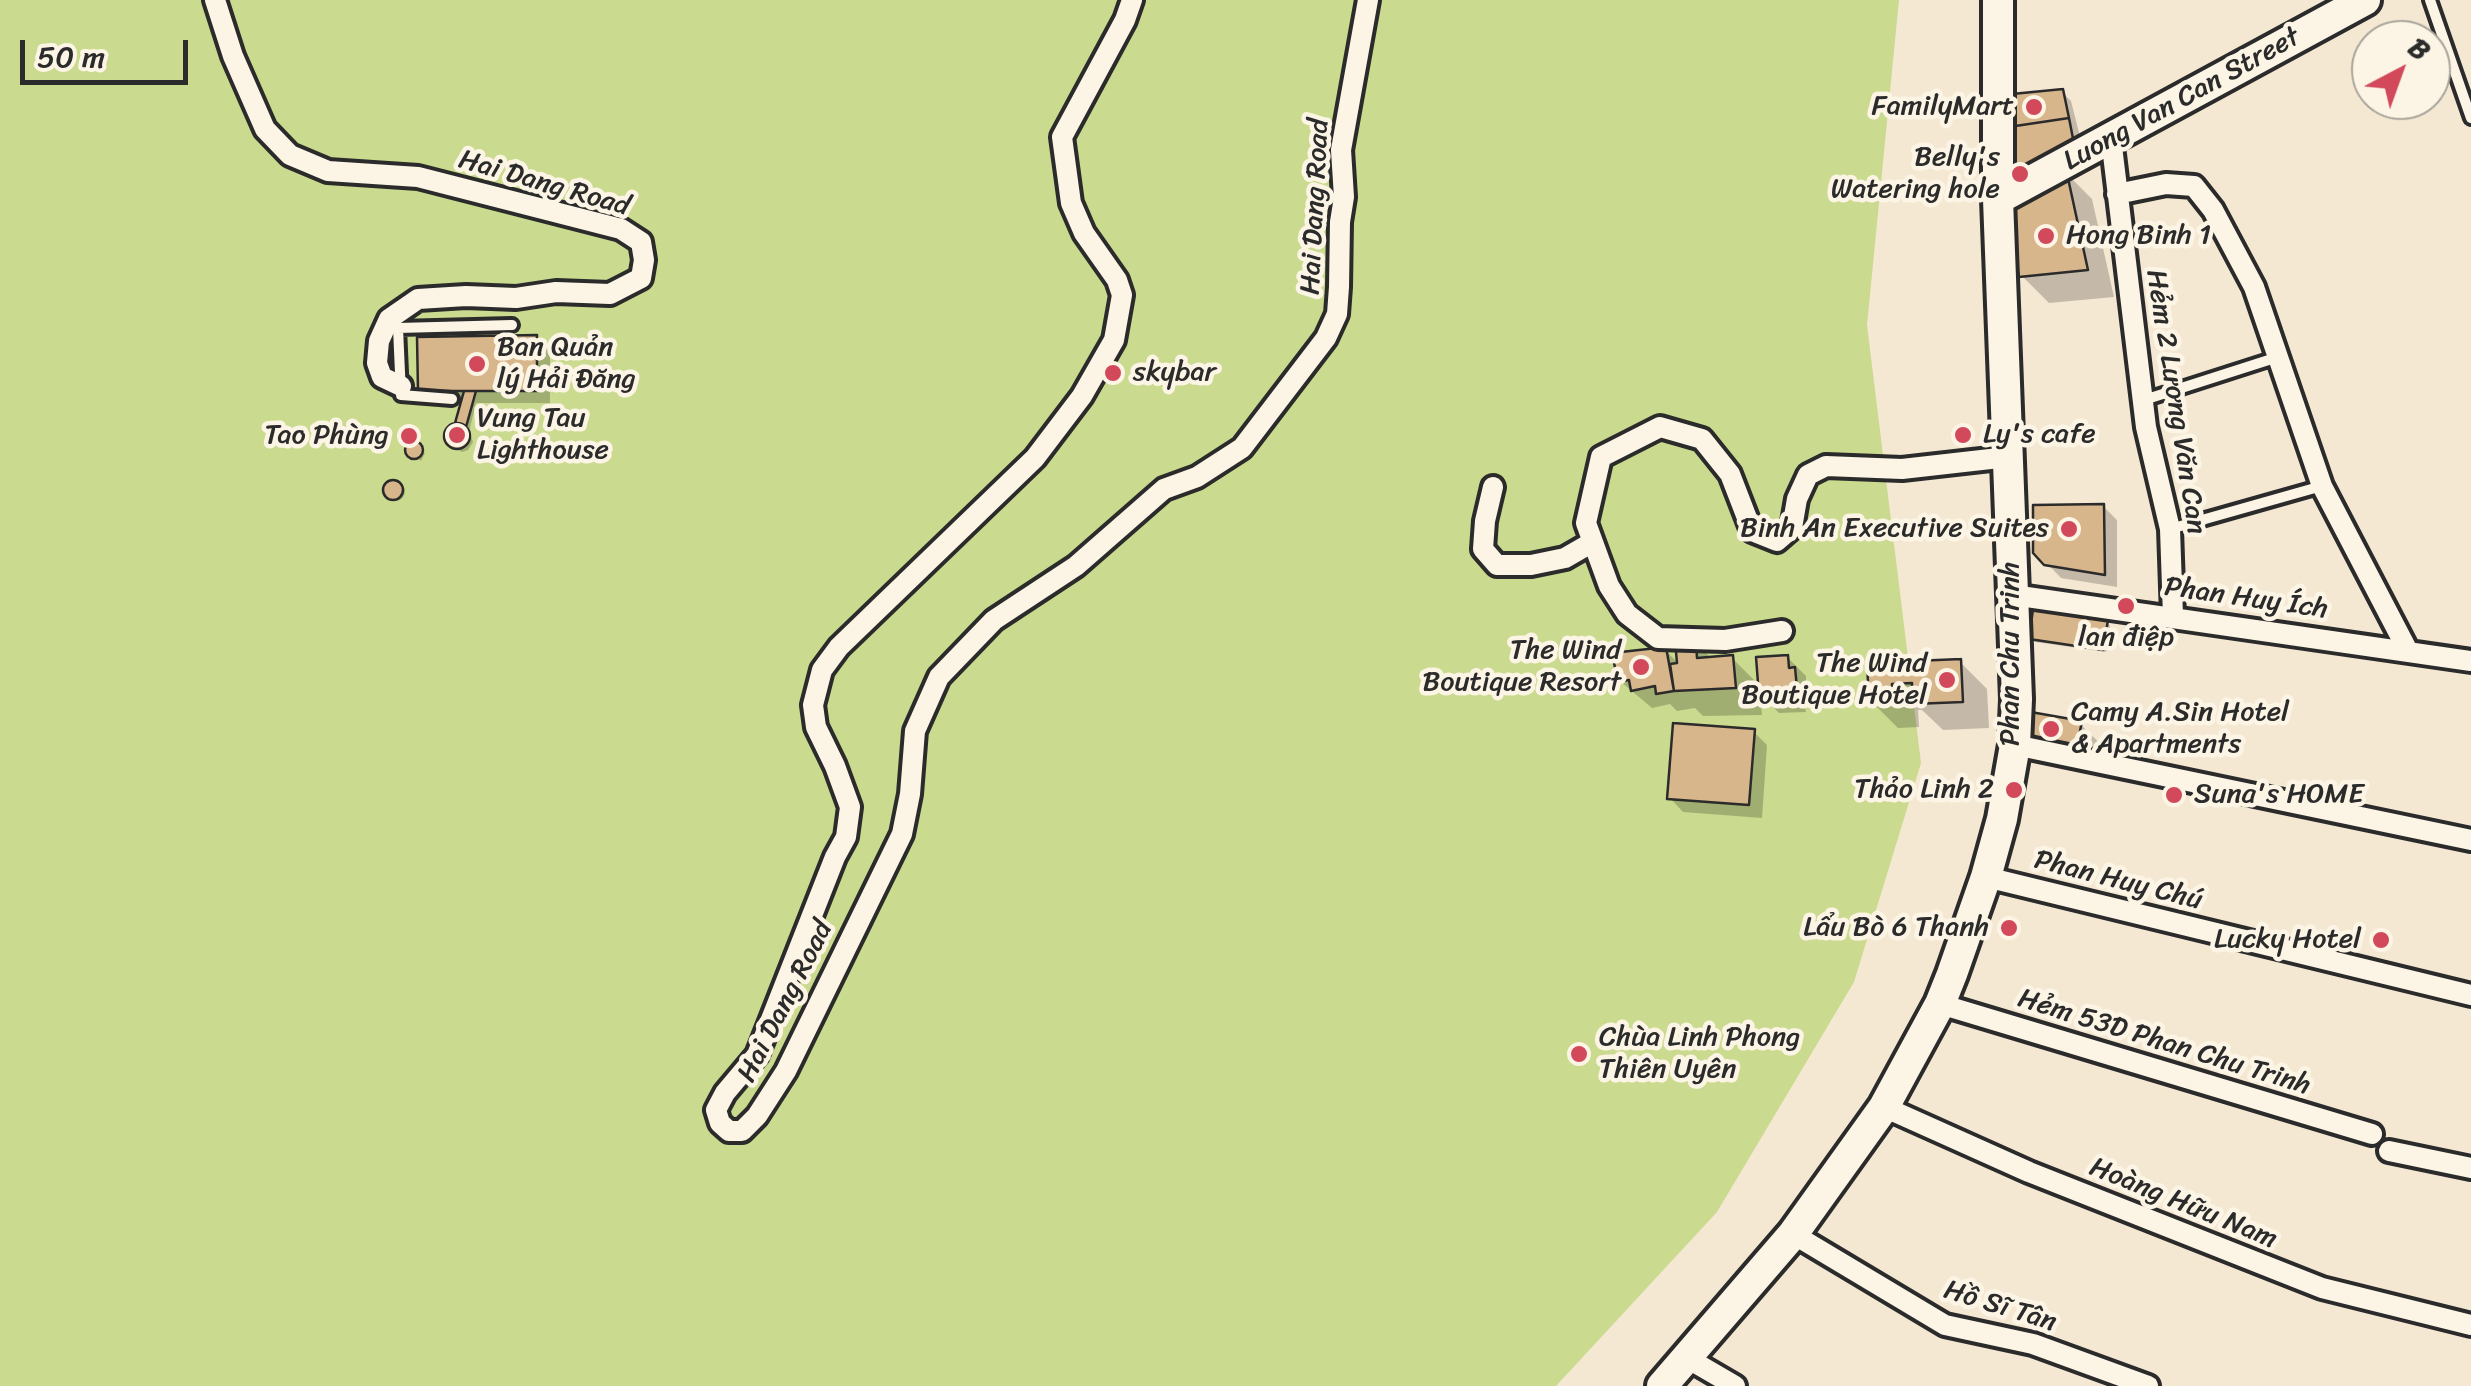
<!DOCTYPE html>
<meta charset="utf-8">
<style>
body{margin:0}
#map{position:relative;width:2471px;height:1386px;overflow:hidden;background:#f5e8d3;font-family:Sriracha,sans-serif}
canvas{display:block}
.north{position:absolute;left:2351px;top:20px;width:100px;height:100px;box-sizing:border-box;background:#fcf5e5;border:2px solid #a8a49b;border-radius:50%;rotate:41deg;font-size:28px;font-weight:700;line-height:40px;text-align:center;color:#2b2b2b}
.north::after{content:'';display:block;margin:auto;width:35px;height:45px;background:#d1495b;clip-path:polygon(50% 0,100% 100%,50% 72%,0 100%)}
.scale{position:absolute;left:20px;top:40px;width:168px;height:45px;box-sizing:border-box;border:5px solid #2b2b2b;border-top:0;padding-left:12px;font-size:30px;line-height:35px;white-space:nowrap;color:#2b2b2b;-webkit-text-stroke:8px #fcf5e5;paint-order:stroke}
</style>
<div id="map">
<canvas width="2471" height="1386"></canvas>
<div class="north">B</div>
<div class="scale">50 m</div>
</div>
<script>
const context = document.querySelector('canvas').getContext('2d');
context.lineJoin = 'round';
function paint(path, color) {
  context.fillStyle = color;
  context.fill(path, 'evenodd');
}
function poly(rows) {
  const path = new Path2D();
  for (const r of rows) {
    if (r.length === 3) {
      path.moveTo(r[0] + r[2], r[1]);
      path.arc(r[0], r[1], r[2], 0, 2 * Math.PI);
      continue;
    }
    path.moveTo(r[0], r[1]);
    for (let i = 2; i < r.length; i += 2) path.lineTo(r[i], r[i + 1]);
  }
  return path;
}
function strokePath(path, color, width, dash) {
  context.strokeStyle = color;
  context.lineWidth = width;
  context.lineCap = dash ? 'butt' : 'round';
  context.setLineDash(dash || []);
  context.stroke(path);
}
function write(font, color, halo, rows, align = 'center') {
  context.font = font + ' Sriracha,sans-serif';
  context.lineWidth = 9;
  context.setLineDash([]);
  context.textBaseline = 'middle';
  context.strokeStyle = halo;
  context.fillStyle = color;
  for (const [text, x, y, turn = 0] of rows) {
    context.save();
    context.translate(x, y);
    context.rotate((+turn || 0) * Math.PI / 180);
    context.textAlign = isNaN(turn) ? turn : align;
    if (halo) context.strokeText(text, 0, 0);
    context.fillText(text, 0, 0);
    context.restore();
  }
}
paint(poly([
 [0,0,1899,0,1867,325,1921,763,1854,982,1717,1212,1556,1386,0,1386]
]), '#cada8e');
paint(poly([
 [2062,92,2071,101,2088,168,2070,177,2092,199,2114,297,2049,303,2022,276],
 [536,338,550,351,550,403,476,403,469,432,473,442,468,450,462,452,453,447,447,434,458,425,463,403,434,403,420,390],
 [413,445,425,453,421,461,409,453],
 [396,492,9],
 [2103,506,2117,520,2117,587,2061,578,2036,552],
 [2106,622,2110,626,2106,652,2035,642,2032,638],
 [1695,642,1712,659,1732,658,1760,686,1787,657,1806,676,1806,681,1813,688,1814,706,1805,707,1806,712,1779,713,1760,694,1762,715,1703,716,1695,708,1677,711,1670,704,1652,708,1620,681,1665,650,1679,664],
 [1960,662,1987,689,1989,728,1943,730,1922,710,1918,710,1919,727,1898,728,1871,701,1870,666],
 [2080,724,2108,751,2104,772,2023,735],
 [1754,732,1767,745,1762,818,1683,812,1670,798]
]), '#0003');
const building = poly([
 [2063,89,2069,118,2002,128,2002,95,2063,89],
 [2069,118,2076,154,2001,194,2002,128,2069,118],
 [2066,169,2088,270,2019,277,2005,202,2066,169],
 [537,335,537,391,418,391,417,337,537,335],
 [464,391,476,391,466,427,455,423,464,391],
 [457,436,13],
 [414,450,9],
 [393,490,10],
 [2104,504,2105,575,2044,565,2033,553,2033,505,2104,504],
 [2033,609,2108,620,2103,650,2029,639,2033,609],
 [1696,640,1697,658,1733,655,1736,688,1674,691,1670,664,1677,663,1675,641,1696,640],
 [1666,647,1674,691,1656,694,1655,686,1631,691,1629,680,1618,682,1612,653,1666,647],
 [1788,655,1789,668,1795,667,1797,689,1788,689,1789,694,1759,696,1756,657,1788,655],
 [1961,659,1963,702,1913,704,1912,683,1892,684,1893,701,1869,702,1867,663,1961,659],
 [2025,711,2082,721,2077,747,2021,736,2025,711],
 [1673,723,1755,729,1749,805,1667,799,1673,723]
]);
paint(building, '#d8b68b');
strokePath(building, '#2b2b2b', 2.5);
const lane = poly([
 [2430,0,2471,118],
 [452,399,401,395,398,328,512,325],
 [2144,400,2278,357],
 [2170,529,2322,486]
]);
const street = poly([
 [215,0,233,56,265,129,290,155,328,171,418,177,621,229,641,242,644,260,641,278,610,294,556,292,516,298,466,296,418,299,389,319,379,341,377,363,382,377,401,386],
 [1132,0,1125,20,1062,137,1071,203,1084,233,1117,280,1122,295,1114,340,1082,396,1035,458,839,647,822,670,813,705,816,727,835,766,850,807,846,837,835,857,757,1055,725,1093,716,1110,720,1123,729,1131,742,1131,757,1116,786,1071,902,834,910,794,915,731,939,677,994,620,1076,566,1164,489,1197,477,1242,448,1326,338,1337,314,1339,287,1340,222,1344,197,1341,150,1368,0],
 [2111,138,2146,427,2170,529,2173,616],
 [2117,194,2166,184,2194,186,2213,210,2254,287,2322,486,2408,651],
 [1493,487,1485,521,1483,549,1497,565,1531,565,1565,558,1591,543],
 [2013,595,2471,661],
 [1782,631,1725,640,1658,638,1627,614,1609,586,1586,523,1601,457,1660,427,1702,439,1730,474,1752,531,1777,541,1792,528,1797,499,1808,475,1826,466,1902,469,2008,457],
 [2015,745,2471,840],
 [1986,877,2471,995],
 [1940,1004,2372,1134],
 [1884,1107,2029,1172,2322,1288,2471,1325],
 [2389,1151,2471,1168],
 [1793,1234,1945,1325,2033,1344,2148,1386],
 [1687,1358,1735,1386]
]);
const secondary = poly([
 [1998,199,2365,0],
 [1662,1386,1793,1234,1884,1107,1940,1004,1952,974,1986,877,2002,819,2015,745,2017,699,1998,199,1998,0]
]);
strokePath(lane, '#2b2b2b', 18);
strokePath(street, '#2b2b2b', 28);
strokePath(secondary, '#2b2b2b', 38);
strokePath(lane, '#fcf5e5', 10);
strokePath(street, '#fcf5e5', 20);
strokePath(secondary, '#fcf5e5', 30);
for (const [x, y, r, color] of [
 [2034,107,10,"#d1495b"],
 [2020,174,10,"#d1495b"],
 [2046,236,10,"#d1495b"],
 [477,364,10,"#d1495b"],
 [1113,373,10,"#d1495b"],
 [457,435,10,"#d1495b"],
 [1963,435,10,"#d1495b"],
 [409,436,10,"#d1495b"],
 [2069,529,10,"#d1495b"],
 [2126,606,10,"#d1495b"],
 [1641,667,10,"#d1495b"],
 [1947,680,10,"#d1495b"],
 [2051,729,10,"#d1495b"],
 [2014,790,10,"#d1495b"],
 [2174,795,10,"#d1495b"],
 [2009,928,10,"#d1495b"],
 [2381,940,10,"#d1495b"],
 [1579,1054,10,"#d1495b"]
]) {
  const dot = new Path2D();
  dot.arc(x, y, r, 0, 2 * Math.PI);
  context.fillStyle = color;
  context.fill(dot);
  strokePath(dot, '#fcf5e5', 4);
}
write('28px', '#2b2b2b', '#fcf5e5', [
 ["Luong Van Can Street",2182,100,-29],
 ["Hai Dang Road",544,184,16],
 ["Hai Dang Road",1316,207,-87],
 ["Hẻm 2 Lương Văn Can",2175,402,81],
 ["Phan Huy Ích",2246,599,8],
 ["Phan Chu Trinh",2011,654,-90],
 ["Phan Huy Chú",2118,881,14],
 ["Hai Dang Road",786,1002,-63],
 ["Hẻm 53D Phan Chu Trinh",2164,1043,17],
 ["Hoàng Hữu Nam",2183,1204,22],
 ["Hồ Sĩ Tân",2000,1307,17]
]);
write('28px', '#2b2b2b', '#fcf5e5', [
 ["FamilyMart",2014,107],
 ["Belly's",2000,158],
 ["Watering hole",2000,190],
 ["Hong Binh 1",2066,236,"left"],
 ["Ban Quản",497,348,"left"],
 ["lý Hải Đăng",497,380,"left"],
 ["skybar",1133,373,"left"],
 ["Vung Tau",477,419,"left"],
 ["Lighthouse",477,451,"left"],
 ["Ly's cafe",1983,435,"left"],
 ["Tao Phùng",389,436],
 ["Binh An Executive Suites",2049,529],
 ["lan điệp",2126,638,"center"],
 ["The Wind",1621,651],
 ["Boutique Resort",1621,683],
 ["The Wind",1927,664],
 ["Boutique Hotel",1927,696],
 ["Camy A.Sin Hotel",2071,713,"left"],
 ["& Apartments",2071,745,"left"],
 ["Thảo Linh 2",1994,790],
 ["Suna's HOME",2194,795,"left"],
 ["Lẩu Bò 6 Thanh",1989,928],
 ["Lucky Hotel",2361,940],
 ["Chùa Linh Phong",1599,1038,"left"],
 ["Thiên Uyên",1599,1070,"left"]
], 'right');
</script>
